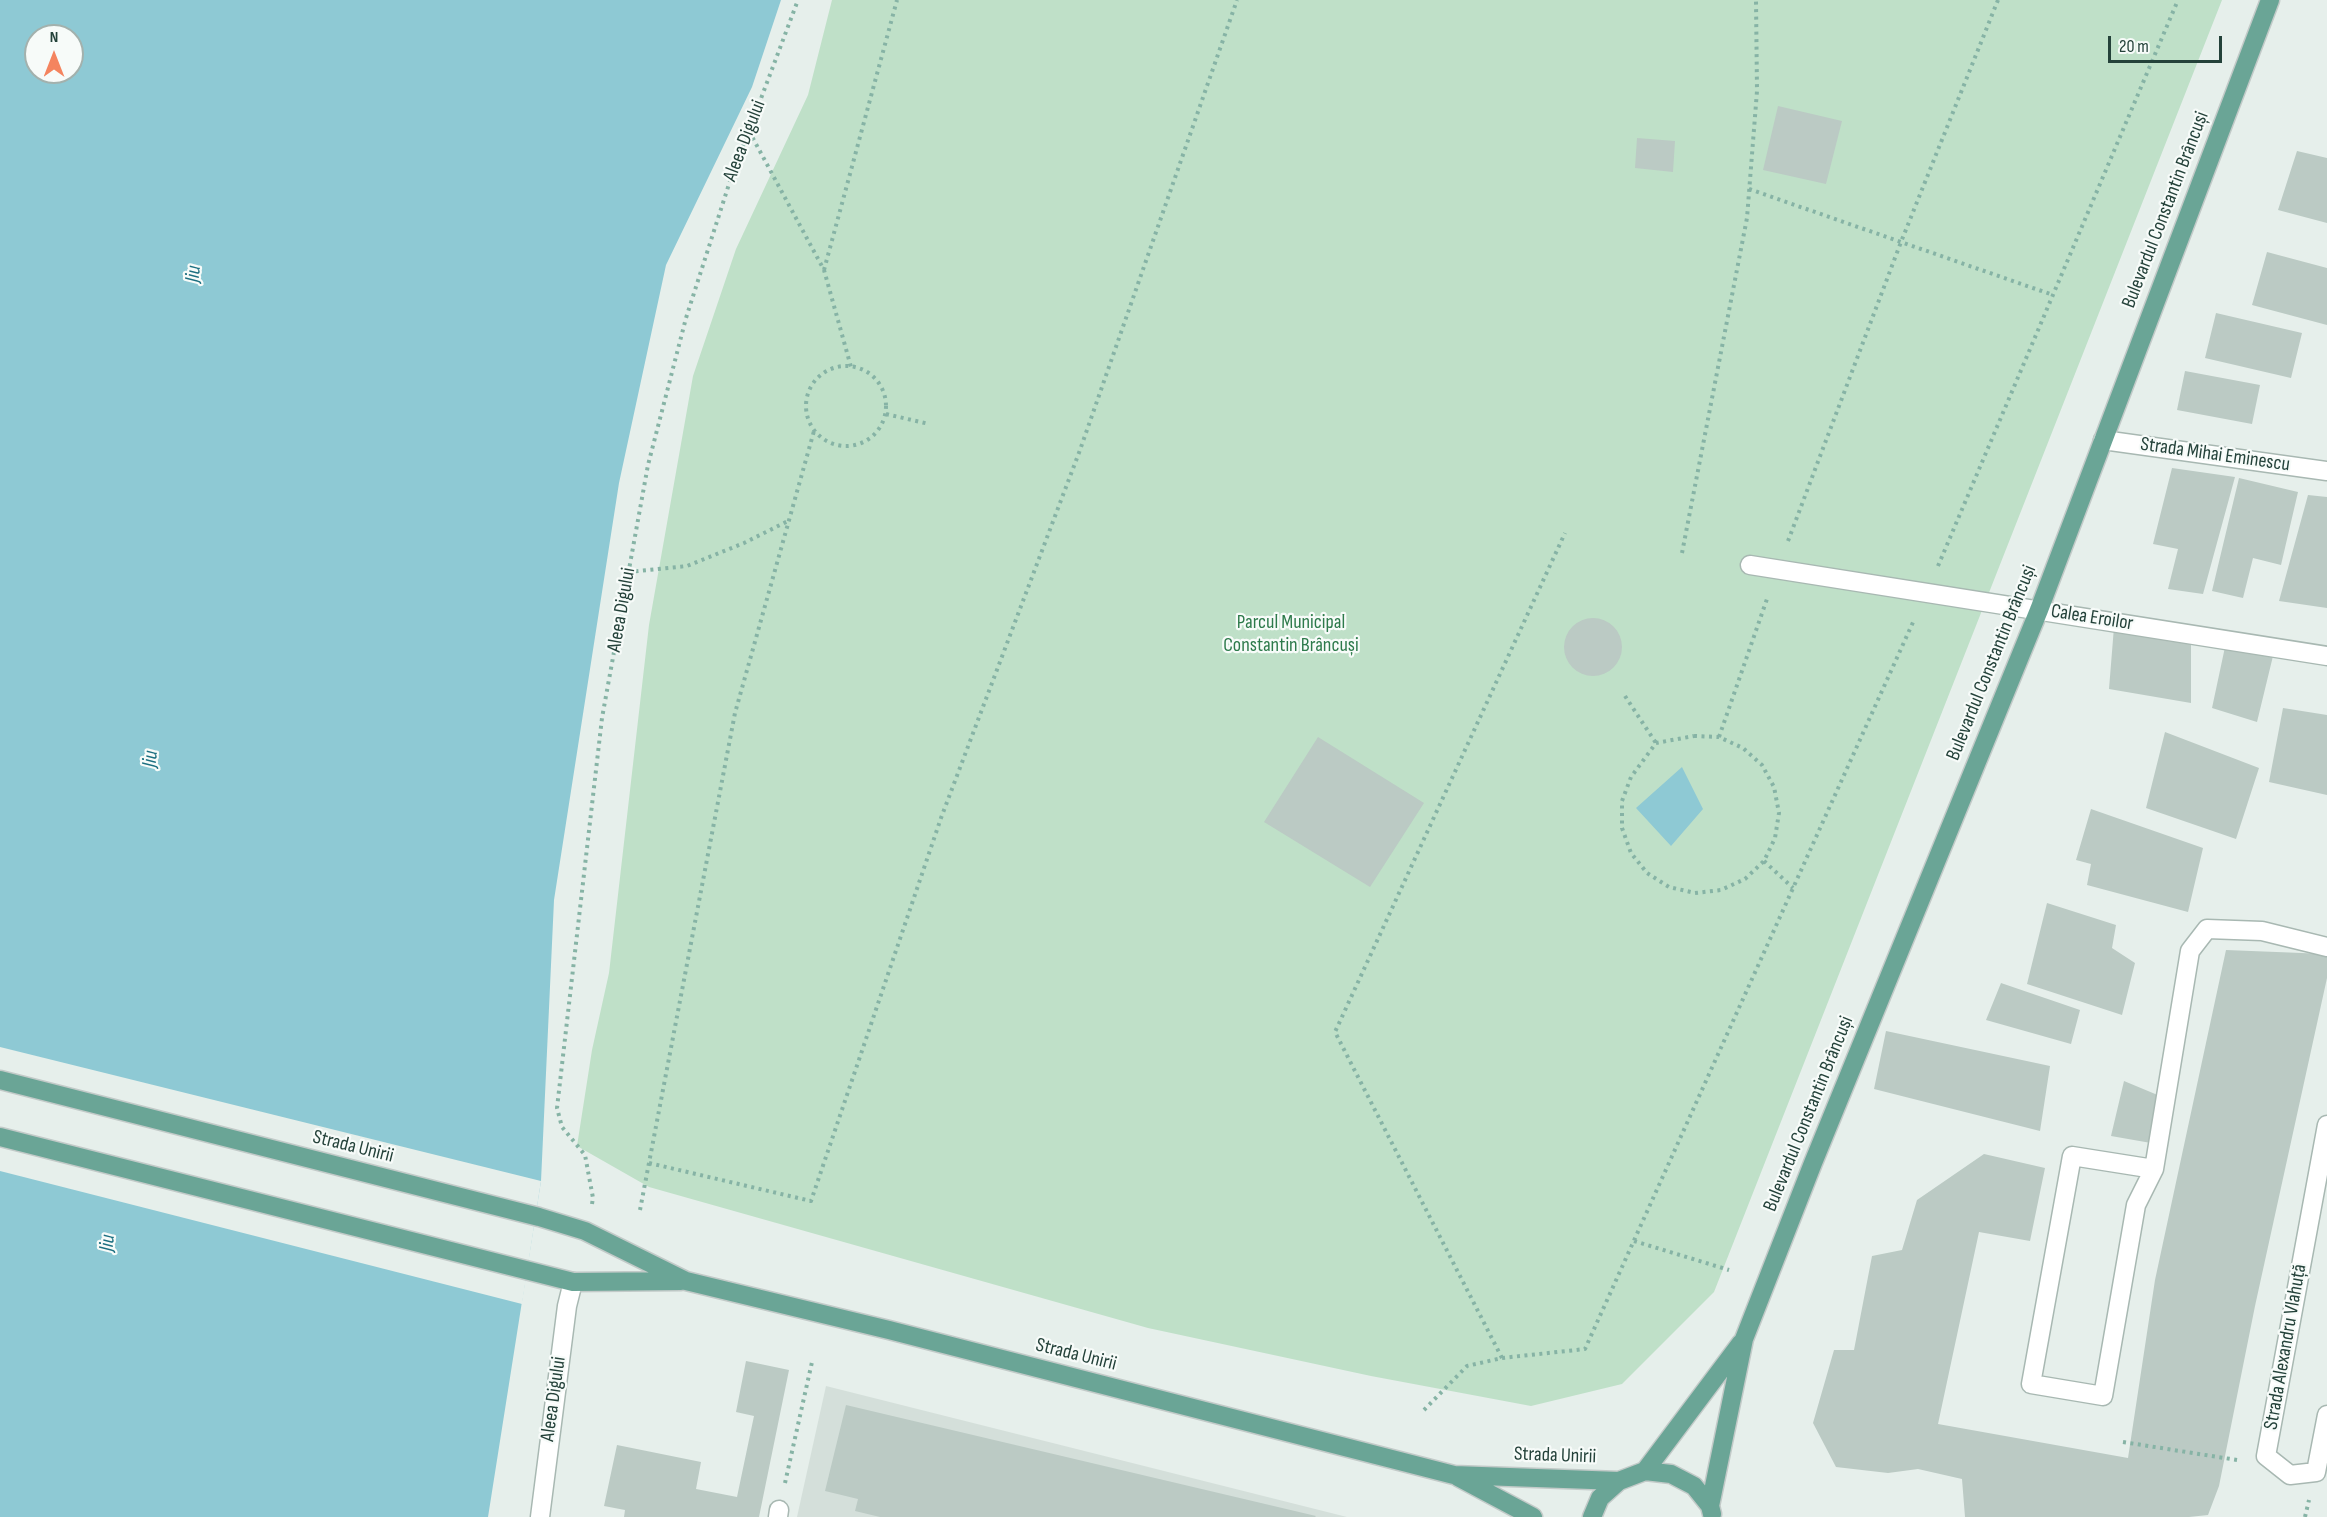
<!DOCTYPE html>
<meta charset="utf-8">
<style>
body{margin:0}
#map{position:relative;width:2327px;height:1517px;overflow:hidden;background:#e6efeb;font-family:"Sofia Sans Condensed",sans-serif}
canvas{display:block}
.north{position:absolute;left:24px;top:24px;width:60px;height:60px;box-sizing:border-box;background:#f7fbf9;border:2px solid #a3b1ad;border-radius:50%;rotate:0deg;font-size:16px;font-weight:700;line-height:24px;text-align:center;color:#24423a}
.north::after{content:'';display:block;margin:auto;width:21px;height:27px;background:#f4845f;clip-path:polygon(50% 0,100% 100%,50% 72%,0 100%)}
.scale{position:absolute;left:2108px;top:36px;width:114px;height:27px;box-sizing:border-box;border:3px solid #24423a;border-top:0;padding-left:8px;font-size:18px;line-height:21px;white-space:nowrap;color:#24423a;-webkit-text-stroke:4px #f7fbf9;paint-order:stroke}
</style>
<div id="map">
<canvas width="2327" height="1517"></canvas>
<div class="north">N</div>
<div class="scale">20 m</div>
</div>
<script>
const context = document.querySelector('canvas').getContext('2d');
context.lineJoin = 'round';
function paint(path, color) {
  context.fillStyle = color;
  context.fill(path, 'evenodd');
}
function poly(rows) {
  const path = new Path2D();
  for (const r of rows) {
    if (r.length === 3) {
      path.moveTo(r[0] + r[2], r[1]);
      path.arc(r[0], r[1], r[2], 0, 2 * Math.PI);
      continue;
    }
    path.moveTo(r[0], r[1]);
    for (let i = 2; i < r.length; i += 2) path.lineTo(r[i], r[i + 1]);
  }
  return path;
}
function strokePath(path, color, width, dash) {
  context.strokeStyle = color;
  context.lineWidth = width;
  context.lineCap = dash ? 'butt' : 'round';
  context.setLineDash(dash || []);
  context.stroke(path);
}
function write(font, color, halo, rows, align = 'center') {
  context.font = font + ' "Sofia Sans Condensed",sans-serif';
  context.lineWidth = 4.5;
  context.setLineDash([]);
  context.textBaseline = 'middle';
  context.strokeStyle = halo;
  context.fillStyle = color;
  for (const [text, x, y, turn = 0] of rows) {
    context.save();
    context.translate(x, y);
    context.rotate((+turn || 0) * Math.PI / 180);
    context.textAlign = isNaN(turn) ? turn : align;
    if (halo) context.strokeText(text, 0, 0);
    context.fillText(text, 0, 0);
    context.restore();
  }
}
paint(poly([
 [826,1386,1347,1517,797,1517]
]), '#d4dfda');
paint(poly([
 [832,0,2222,0,1714,1292,1622,1384,1531,1406,1371,1376,1148,1328,649,1187,577,1146,592,1050,609,973,649,625,693,376,736,249,808,95]
]), '#bfe0c8');
paint(poly([
 [0,0,781,0,752,87,666,265,619,483,554,900,541,1181,488,1517,0,1517],
 [36,36,72,36,72,72,36,72],
 [1682,767,1703,809,1671,846,1636,808]
]), '#8ec9d4');
paint(poly([
 [0,1047,541,1181,522,1304,0,1171]
]), '#e6efeb');
paint(poly([
 [1778,106,1842,121,1826,184,1763,170],
 [1637,138,1675,141,1673,172,1635,168],
 [2297,151,2327,158,2327,223,2278,210],
 [2267,252,2327,268,2327,325,2252,305],
 [2216,313,2302,333,2291,378,2205,358],
 [2185,371,2260,385,2252,424,2177,410],
 [2172,468,2235,477,2203,594,2168,589,2178,549,2153,544],
 [2239,478,2298,492,2281,565,2253,558,2243,598,2212,591],
 [2308,495,2327,497,2327,608,2279,601],
 [1593,647,29],
 [2114,627,2191,643,2191,703,2109,689],
 [2225,647,2273,656,2257,722,2212,708],
 [2283,708,2327,715,2327,795,2269,782],
 [2165,732,2259,768,2236,839,2146,808],
 [1318,737,1424,803,1370,887,1264,822],
 [2091,809,2203,848,2188,912,2087,885,2091,864,2076,860],
 [2047,903,2116,925,2112,948,2135,963,2122,1015,2027,984],
 [2226,950,2327,954,2327,978,2255,1306,2219,1486,2208,1515,2189,1517,1965,1517,1962,1479,1918,1469,1888,1473,1836,1467,1813,1423,1834,1350,1854,1350,1872,1256,1902,1250,1917,1200,1984,1154,2045,1168,2030,1241,1979,1232,1938,1424,2128,1458,2155,1280],
 [2001,983,2080,1010,2071,1044,1986,1020],
 [1886,1031,2050,1066,2040,1131,1874,1089],
 [2124,1081,2160,1096,2151,1143,2111,1136],
 [746,1361,789,1370,759,1517,624,1517,625,1510,604,1506,617,1445,701,1462,696,1489,737,1497,754,1416,736,1412],
 [846,1405,1316,1516,1315,1517,880,1517,855,1511,858,1499,825,1491]
]), '#bbcac4');
const lane = poly([
 [778,1517,779,1510]
]);
const street = poly([
 [2103,440,2327,471],
 [1750,565,2327,656],
 [2327,1125,2266,1456,2290,1475,2316,1472,2327,1415],
 [2154,1169,2072,1156,2031,1384,2103,1396,2136,1205,2154,1169,2190,951,2207,929,2262,931,2327,947],
 [540,1517,567,1306,573,1282]
]);
const primary = poly([
 [0,1080,539,1217,585,1231,686,1281,889,1330,1454,1475,1619,1481],
 [0,1137,573,1282,681,1281],
 [1645,1471,1741,1343],
 [1458,1477,1533,1517],
 [1710,1506,1744,1339,1813,1163,2039,610,2270,0],
 [1592,1517,1600,1498,1619,1481,1645,1471,1671,1474,1694,1486,1710,1506,1712,1514]
]);
strokePath(lane, '#a8b8b2', 21);
strokePath(street, '#a8b8b2', 21);
strokePath(primary, '#c2cac8', 21);
strokePath(poly([
 [749,131,824,270,851,367],
 [1749,189,2053,295],
 [824,270,897,0],
 [846,406,40],
 [886,414,929,424],
 [1788,541,1901,242,1998,0],
 [1682,553,1747,218,1757,91,1756,0],
 [1938,566,2178,0],
 [628,572,687,566,744,543,788,521],
 [1625,696,1656,743],
 [1694,736,1719,737,1743,748,1762,765,1774,787,1779,813,1775,838,1764,861,1745,879,1721,890,1695,893,1669,887,1647,873,1631,853,1622,828,1622,801,1631,777,1656,743,1694,736],
 [1719,737,1768,596],
 [1764,861,1793,888],
 [649,1163,811,1201,941,818,1080,450,1237,0],
 [592,1204,593,1198,585,1155,562,1127,557,1108,602,718,648,465,686,318,730,181,798,0],
 [640,1210,735,713,814,431],
 [1634,1241,1729,1270],
 [1502,1358,1335,1032,1565,533],
 [1424,1410,1467,1366,1502,1358,1585,1349,1914,620],
 [2123,1442,2237,1460],
 [785,1483,812,1362],
 [2305,1517,2309,1500]
]), '#86b3a5', 4, [3, 4.5]);
strokePath(lane, '#fff', 18);
strokePath(street, '#fff', 18);
strokePath(primary, '#6aa596', 18);
write('20px', '#24423a', '#f7fbf9', [
 ["Aleea Digului",745,141,-69],
 ["Bulevardul Constantin Brâncuși",2166,210,-69],
 ["Strada Mihai Eminescu",2215,455,8],
 ["Aleea Digului",622,610,-80],
 ["Calea Eroilor",2092,618,9],
 ["Bulevardul Constantin Brâncuși",1992,663,-68],
 ["Bulevardul Constantin Brâncuși",1809,1114,-68],
 ["Strada Unirii",353,1147,14],
 ["Strada Alexandru Vlahuță",2286,1347,-80],
 ["Strada Unirii",1076,1355,14],
 ["Aleea Digului",554,1399,-82],
 ["Strada Unirii",1555,1456,2]
]);
write('20px', '#2d7a4b', '#f7fbf9', [
 ["Parcul Municipal",1291,623],
 ["Constantin Brâncuși",1291,646]
]);
write('italic 21px', '#1c6f80', '#f7fbf9', [
 ["Jiu",194,274,-85],
 ["Jiu",151,759,-85],
 ["Jiu",108,1243,-85]
]);
</script>
